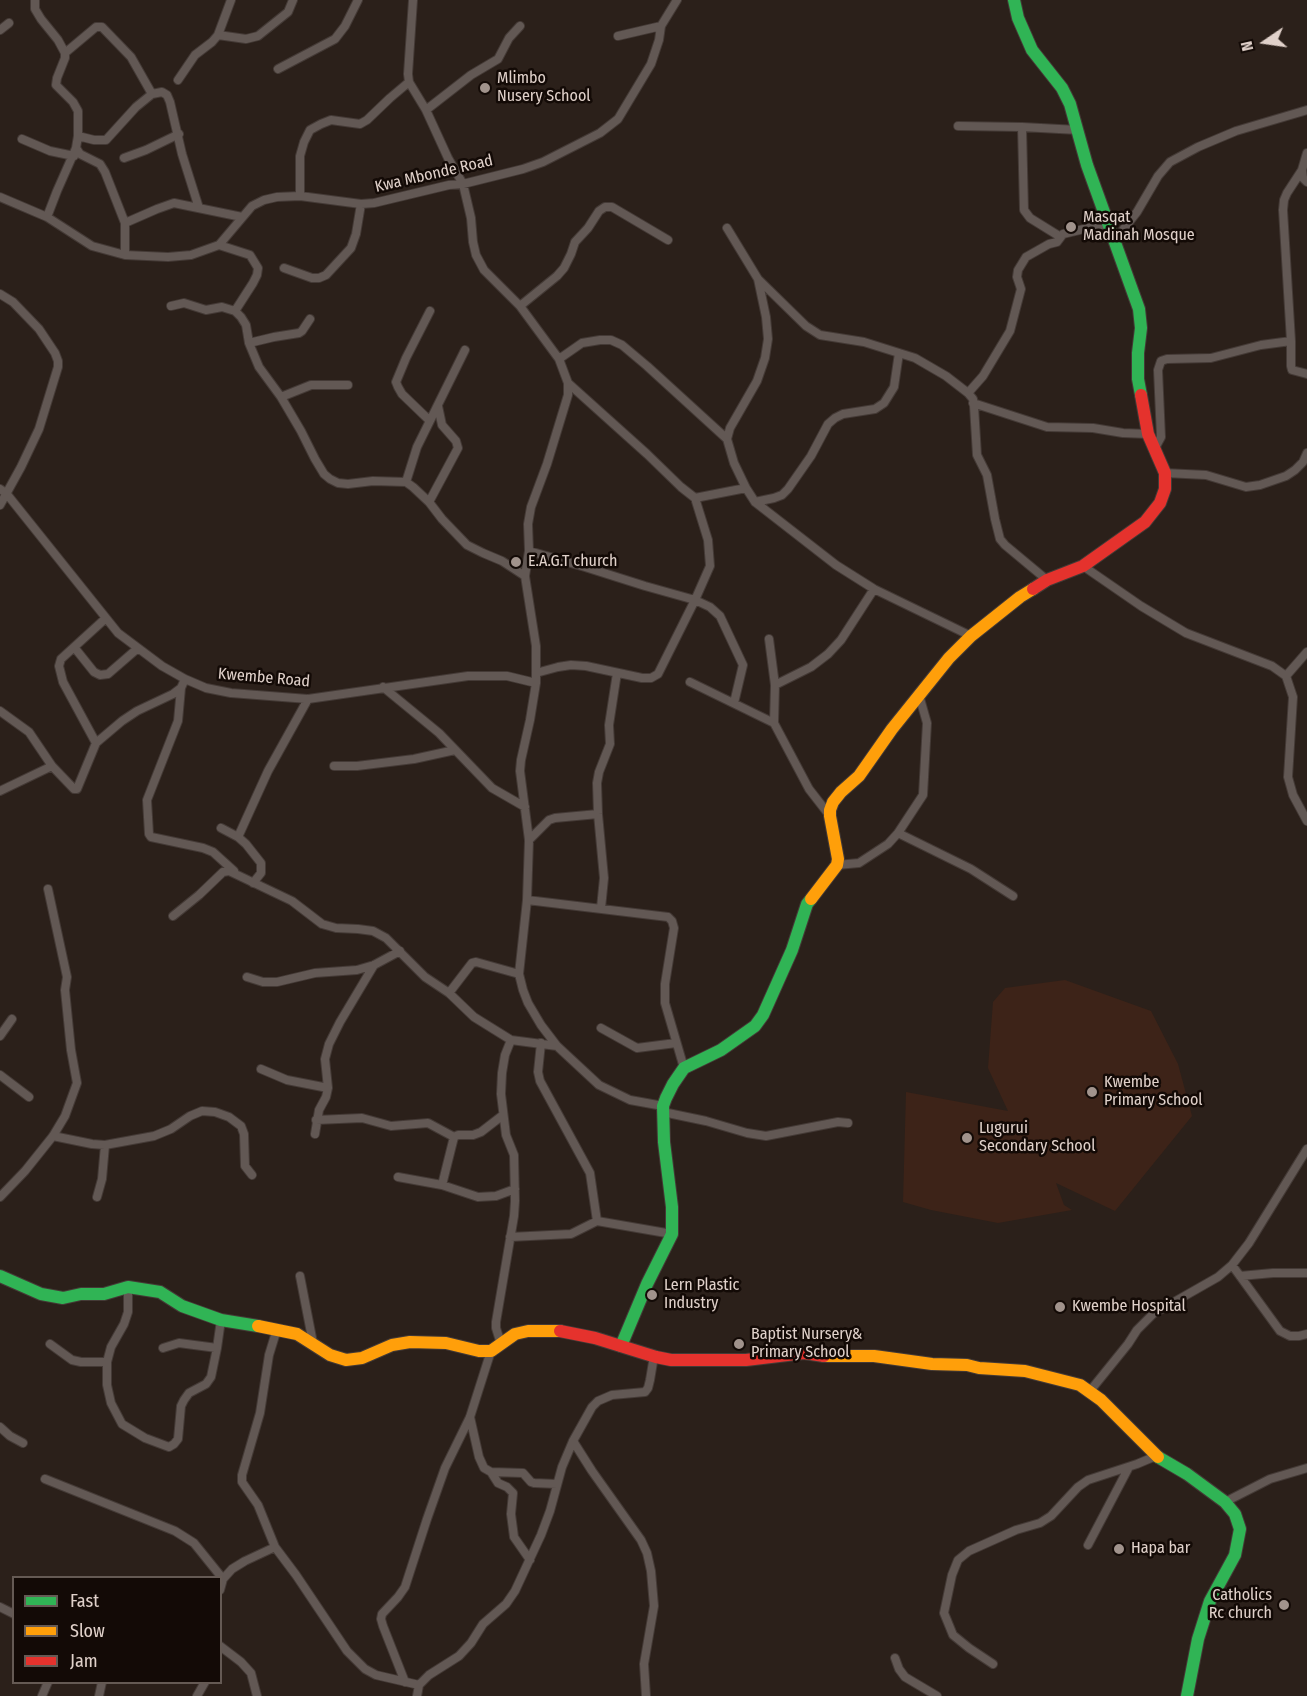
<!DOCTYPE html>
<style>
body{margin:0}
#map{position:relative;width:1307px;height:1696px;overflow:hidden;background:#2b201a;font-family:"Fira Sans Condensed",sans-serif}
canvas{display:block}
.legend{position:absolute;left:12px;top:1576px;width:210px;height:108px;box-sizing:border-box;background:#130a06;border:2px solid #655a54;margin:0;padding:8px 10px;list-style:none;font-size:18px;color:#e0d1ca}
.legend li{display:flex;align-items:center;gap:12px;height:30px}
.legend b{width:30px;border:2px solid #655a54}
.north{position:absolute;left:1235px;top:12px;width:60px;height:60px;-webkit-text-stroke:4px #130a06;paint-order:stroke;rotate:257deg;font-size:16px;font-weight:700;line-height:24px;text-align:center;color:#e0d1ca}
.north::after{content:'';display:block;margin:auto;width:21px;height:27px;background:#e0d1ca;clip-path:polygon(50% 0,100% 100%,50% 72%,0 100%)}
</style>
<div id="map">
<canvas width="1307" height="1696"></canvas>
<ul class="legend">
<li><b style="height:8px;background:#30b455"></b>Fast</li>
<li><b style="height:8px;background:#ff9f0a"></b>Slow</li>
<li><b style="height:8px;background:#e5322d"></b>Jam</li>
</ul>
<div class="north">N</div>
</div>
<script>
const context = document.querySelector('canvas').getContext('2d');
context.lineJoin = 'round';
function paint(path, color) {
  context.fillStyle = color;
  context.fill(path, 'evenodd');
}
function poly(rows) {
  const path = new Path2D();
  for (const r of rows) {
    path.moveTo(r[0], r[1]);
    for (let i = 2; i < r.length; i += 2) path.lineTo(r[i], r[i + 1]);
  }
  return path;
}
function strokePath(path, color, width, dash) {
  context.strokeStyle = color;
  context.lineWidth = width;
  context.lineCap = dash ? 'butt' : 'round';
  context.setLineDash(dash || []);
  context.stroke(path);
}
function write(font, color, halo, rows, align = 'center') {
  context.font = font + ' "Fira Sans Condensed",sans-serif';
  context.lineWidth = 5;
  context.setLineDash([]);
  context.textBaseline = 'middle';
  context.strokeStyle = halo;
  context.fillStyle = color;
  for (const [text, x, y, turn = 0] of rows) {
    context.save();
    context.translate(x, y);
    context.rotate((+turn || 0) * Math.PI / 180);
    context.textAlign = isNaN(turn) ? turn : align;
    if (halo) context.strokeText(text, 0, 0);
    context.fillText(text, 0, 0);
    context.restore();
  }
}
paint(poly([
 [1065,980,1151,1011,1178,1064,1192,1116,1115,1211,1056,1183,1064,1205,1072,1210,998,1223,931,1210,903,1202,906,1092,1008,1111,988,1068,993,1002,1005,988]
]), '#3d2318');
const street = poly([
 [35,0,35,9,41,19,58,40,65,53,65,58,57,78,56,85,73,102,78,111,78,136,76,148,57,191,47,217],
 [413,0,408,74,409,82,426,110,448,158,463,184,471,218,473,242,476,255,484,270,520,306,559,359,568,383,568,395,547,464,531,507,528,524,529,551,525,576,536,646,536,683,530,720,521,760,520,771,529,840,527,900,519,974,523,990,528,1003,541,1025,557,1046,599,1085,630,1100,663,1106],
 [0,30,9,23],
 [218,35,246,39,258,36,288,12,293,0],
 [618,36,661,26],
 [65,53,96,27,102,27,131,57,152,94],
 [278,69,335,39,345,26,358,0],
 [178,80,195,55,212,42,218,35,231,0],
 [426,110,471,75,498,59,509,38,520,26],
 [958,126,1022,127,1078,130],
 [1022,127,1024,210,1030,218,1059,236],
 [78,136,94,140,106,140,136,107,152,94,162,92,167,95,170,102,182,154,199,208],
 [22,139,50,151,74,156],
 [76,148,80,154,100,164,105,172,125,223,125,255],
 [1307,153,1302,170,1303,178,1307,182],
 [124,158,146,150,179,134],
 [1302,170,1287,193,1284,200,1283,210,1291,341,1291,366,1292,370,1307,374],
 [300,196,300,156,304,142,310,130,321,124,331,120,360,124,367,120,390,98,409,82],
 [0,197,47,217,92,246,125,255,168,257,191,255,219,245,252,206,264,200,277,197,300,196,361,204,374,203,449,185,463,184,523,169,543,162,600,133,618,119,651,64,659,40,661,26,677,0],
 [125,223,157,209,174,203,242,217],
 [727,228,758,279,766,317,768,339,765,358,757,381,730,428,727,439,734,463,746,488,755,502,836,565,874,589,971,636],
 [1115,240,1137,212,1158,176,1170,162,1198,147,1236,131,1307,110],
 [219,245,250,255,258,268,257,275,253,283,235,311],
 [284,268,312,278,319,278,326,275,351,248,356,234,361,204],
 [759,280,806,326,820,335,864,342,915,358,946,376,968,393,973,399,974,406,977,455,987,475,995,519,1000,539,1005,545,1047,580],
 [0,294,13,302,39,329,55,353,58,361,58,367,39,429,21,467,0,505],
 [171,306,184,303,206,310,222,307,235,311,241,317,246,325,249,343,259,367,281,397,301,431,315,459,324,474,330,479,338,483,348,484,373,481,406,482,413,487,429,502,442,519,467,545,483,553,502,561,525,576],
 [520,306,557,276,564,268,571,254,575,242,588,228,599,211,605,207,612,207,668,240],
 [249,343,274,337,299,333,302,331,310,319],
 [559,359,582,343,600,340,611,340,622,345,647,366,727,439],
 [568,383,647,454,681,487,695,498,746,488],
 [968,393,983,376,1010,331,1021,289,1017,277,1018,270,1026,257,1049,244,1057,242,1063,234,1109,223],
 [281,397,311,385,348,385],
 [973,403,1047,427,1093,428,1123,433,1148,434],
 [429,420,402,394,398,387,396,382,406,358,430,311],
 [1155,448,1161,437,1158,370,1161,361,1167,359,1211,358,1261,345,1291,341],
 [1165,473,1206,475,1246,487,1260,485,1286,476,1295,470,1303,462,1307,453],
 [406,482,417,447,465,350],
 [0,489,6,493,118,633,162,666,185,679,206,688,231,693,308,699,468,676,507,676,536,683],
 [429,502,458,448,456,441,442,425,438,406],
 [755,502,774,498,782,495,788,489,811,456,828,424,835,418,843,414,875,409,884,403,894,387,899,353],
 [529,551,585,567,645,586,695,600,710,607,720,616,743,665,734,703],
 [1083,566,1141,606,1186,633,1272,666,1286,676,1293,697,1288,777,1293,795,1307,821],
 [769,639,775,685,774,723,809,789,830,816],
 [74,647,94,672,100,675,108,674,138,648],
 [536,673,558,667,571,665,586,666,642,678,651,678,658,674,695,600,710,566,708,540,695,498],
 [1286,676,1307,652],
 [690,682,774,723],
 [775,685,811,667,828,654,841,640,874,589],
 [383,687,439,733,492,788,525,807],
 [181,688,178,721,147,800,149,834,151,837,203,848,213,852,234,871],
 [0,711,29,732,52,766,74,789,77,789,96,743,122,721,137,711,173,694,181,688,185,679],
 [96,743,63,682,59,666,61,659,106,618],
 [334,766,357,766,414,759,455,750],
 [0,791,52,766],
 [221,828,238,837,246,844,261,863,261,873,253,883],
 [898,833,971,869,1013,896],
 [238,837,268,771,308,699],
 [529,840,549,820,555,818,598,814],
 [837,865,859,863,888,844,898,833,923,795,927,723,919,695],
 [527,900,668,917,672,921,674,928,665,984,665,1003,684,1068],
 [601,908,604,878,598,814,597,783,599,772,610,744,609,725,617,673],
 [173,916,199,895,223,872,229,871,292,901,322,924,336,928,358,929,373,931,386,938,425,977,449,993,474,1017,511,1040,557,1046],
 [247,977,263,982,277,982,315,973,357,970,374,965,400,951],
 [449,993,472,963,476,962,519,974],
 [601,1028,637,1048,676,1043],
 [0,1036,12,1019],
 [541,1043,538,1072,540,1081,590,1173,597,1221],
 [261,1069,287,1080,328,1088],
 [0,1075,29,1097],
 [663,1112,706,1121,747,1133,766,1136,838,1122,848,1123],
 [316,1120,362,1118,391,1126,428,1123,454,1137],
 [315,1134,319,1110,326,1097,328,1088,325,1059,329,1044,340,1022,374,965],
 [53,1136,92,1144,105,1145,154,1136,171,1129,190,1116,202,1111,215,1112,229,1117,241,1126,244,1134,245,1166,252,1175],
 [398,1177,442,1185,478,1197,496,1196,515,1189],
 [442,1185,454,1137,458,1135,473,1135,481,1132,503,1115],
 [0,1197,25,1171,53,1136,65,1116,77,1083,71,1050,65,990,67,977,48,889],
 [97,1197,102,1179,105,1145],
 [510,1237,571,1234,597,1221,672,1234],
 [1232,1265,1280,1331,1290,1336,1299,1336,1307,1334],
 [300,1276,313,1343],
 [1240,1276,1273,1273,1307,1273],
 [128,1287,128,1312,124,1324,111,1347,107,1362,107,1385,111,1403,122,1424,145,1438,169,1447,174,1444,178,1439,181,1406,184,1400,189,1393,206,1384,211,1377,217,1348,221,1320],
 [277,1329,269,1355,260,1413,242,1475,242,1482,258,1505,275,1547,296,1575,347,1651,365,1669,376,1675,419,1685],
 [50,1344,72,1360,81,1362,107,1362],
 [501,1344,496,1328,496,1322,514,1216,515,1201,514,1155,506,1135,501,1094,502,1073,505,1055,511,1040],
 [163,1348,179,1343,217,1348],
 [1090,1391,1128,1344,1137,1330,1153,1314,1218,1277,1232,1265,1249,1243,1307,1149],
 [470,1417,479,1457,484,1468,491,1472,523,1473,531,1482,534,1483,557,1484],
 [0,1427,10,1436,23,1443],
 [573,1441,592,1471,641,1540,647,1553,651,1571,654,1606,644,1664,646,1696],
 [491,1472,498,1483,507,1487,513,1493,511,1514,514,1537,530,1560],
 [45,1479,175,1531,194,1543,223,1579],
 [1225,1502,1270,1479,1307,1468],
 [1088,1545,1129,1467],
 [220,1590,223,1579,232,1569,245,1561,275,1547],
 [0,1607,14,1614],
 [220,1646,241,1662,251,1673,257,1696],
 [895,1658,899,1669,905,1677,937,1696],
 [993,1664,969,1648,953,1635,944,1613,952,1575,958,1560,969,1551,1016,1530,1040,1523,1051,1516,1078,1487,1088,1480,1137,1464,1156,1456],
 [405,1682,383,1626,381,1619,382,1614,398,1597,405,1587,427,1519,445,1468,470,1417,491,1351],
 [42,1696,48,1682],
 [99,1696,102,1682],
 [197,1696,205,1682],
 [417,1696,419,1685,429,1675,459,1656,471,1643,483,1624,506,1604,515,1591,541,1535,550,1511,562,1467,573,1441,592,1407,598,1401,612,1395,645,1392,648,1388,650,1380,654,1356]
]);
const fast = poly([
 [1014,0,1018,18,1032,50,1062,88,1070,104,1087,165,1139,309,1141,328,1138,353,1138,379,1141,395],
 [0,1276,41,1294,63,1298,81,1294,104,1294,128,1287,160,1292,182,1306,221,1320,258,1326],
 [621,1346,647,1284,672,1234,672,1207,664,1142,663,1106,666,1098,673,1084,684,1068,721,1050,755,1026,763,1015,792,950,807,904,811,899],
 [1158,1457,1187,1474,1225,1502,1235,1514,1240,1529,1235,1555,1210,1601,1198,1639,1187,1696]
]);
const slow = poly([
 [811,899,837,865,838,859,830,816,830,810,833,802,841,792,859,776,892,729,949,658,971,636,1020,597,1033,589],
 [258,1326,297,1334,330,1355,346,1360,362,1358,392,1345,410,1342,446,1343,479,1351,491,1351,515,1334,528,1331,560,1331],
 [824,1356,874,1356,932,1364,967,1365,979,1368,1025,1371,1080,1385,1101,1400,1158,1457]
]);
const jam = poly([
 [1033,589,1047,580,1083,566,1145,522,1160,503,1165,489,1165,473,1148,434,1141,395],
 [560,1331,595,1338,656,1357,671,1360,746,1360,804,1353,824,1356]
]);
strokePath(street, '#443a36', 10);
strokePath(fast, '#443a36', 14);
strokePath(slow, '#443a36', 14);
strokePath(jam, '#443a36', 14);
strokePath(street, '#625854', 8);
strokePath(fast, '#30b455', 12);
strokePath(slow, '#ff9f0a', 12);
strokePath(jam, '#e5322d', 12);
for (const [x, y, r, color] of [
 [485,88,6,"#a1938c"],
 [1071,227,6,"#a1938c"],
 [516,562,6,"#a1938c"],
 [1092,1092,6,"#a1938c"],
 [967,1138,6,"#a1938c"],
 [652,1295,6,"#a1938c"],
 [1060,1307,6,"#a1938c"],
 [739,1344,6,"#a1938c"],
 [1119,1549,6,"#a1938c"],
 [1284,1605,6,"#a1938c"]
]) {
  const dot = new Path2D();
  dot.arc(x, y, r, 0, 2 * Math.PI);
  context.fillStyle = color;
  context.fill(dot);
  strokePath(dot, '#130a06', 2);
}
write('16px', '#e0d1ca', '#130a06', [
 ["Mlimbo",497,79],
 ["Nusery School",497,97],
 ["Masqat",1083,218],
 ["Madinah Mosque",1083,236],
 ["E.A.G.T church",528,562],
 ["Kwembe",1104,1083],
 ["Primary School",1104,1101],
 ["Lugurui",979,1129],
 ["Secondary School",979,1147],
 ["Lern Plastic",664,1286],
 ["Industry",664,1304],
 ["Kwembe Hospital",1072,1307],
 ["Baptist Nursery&",751,1335],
 ["Primary School",751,1353],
 ["Hapa bar",1131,1549],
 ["Catholics",1272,1596,"right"],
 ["Rc church",1272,1614,"right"]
], 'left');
write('16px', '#e0d1ca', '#130a06', [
 ["Kwa Mbonde Road",434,174,-13],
 ["Kwembe Road",264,678,5]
]);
</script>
